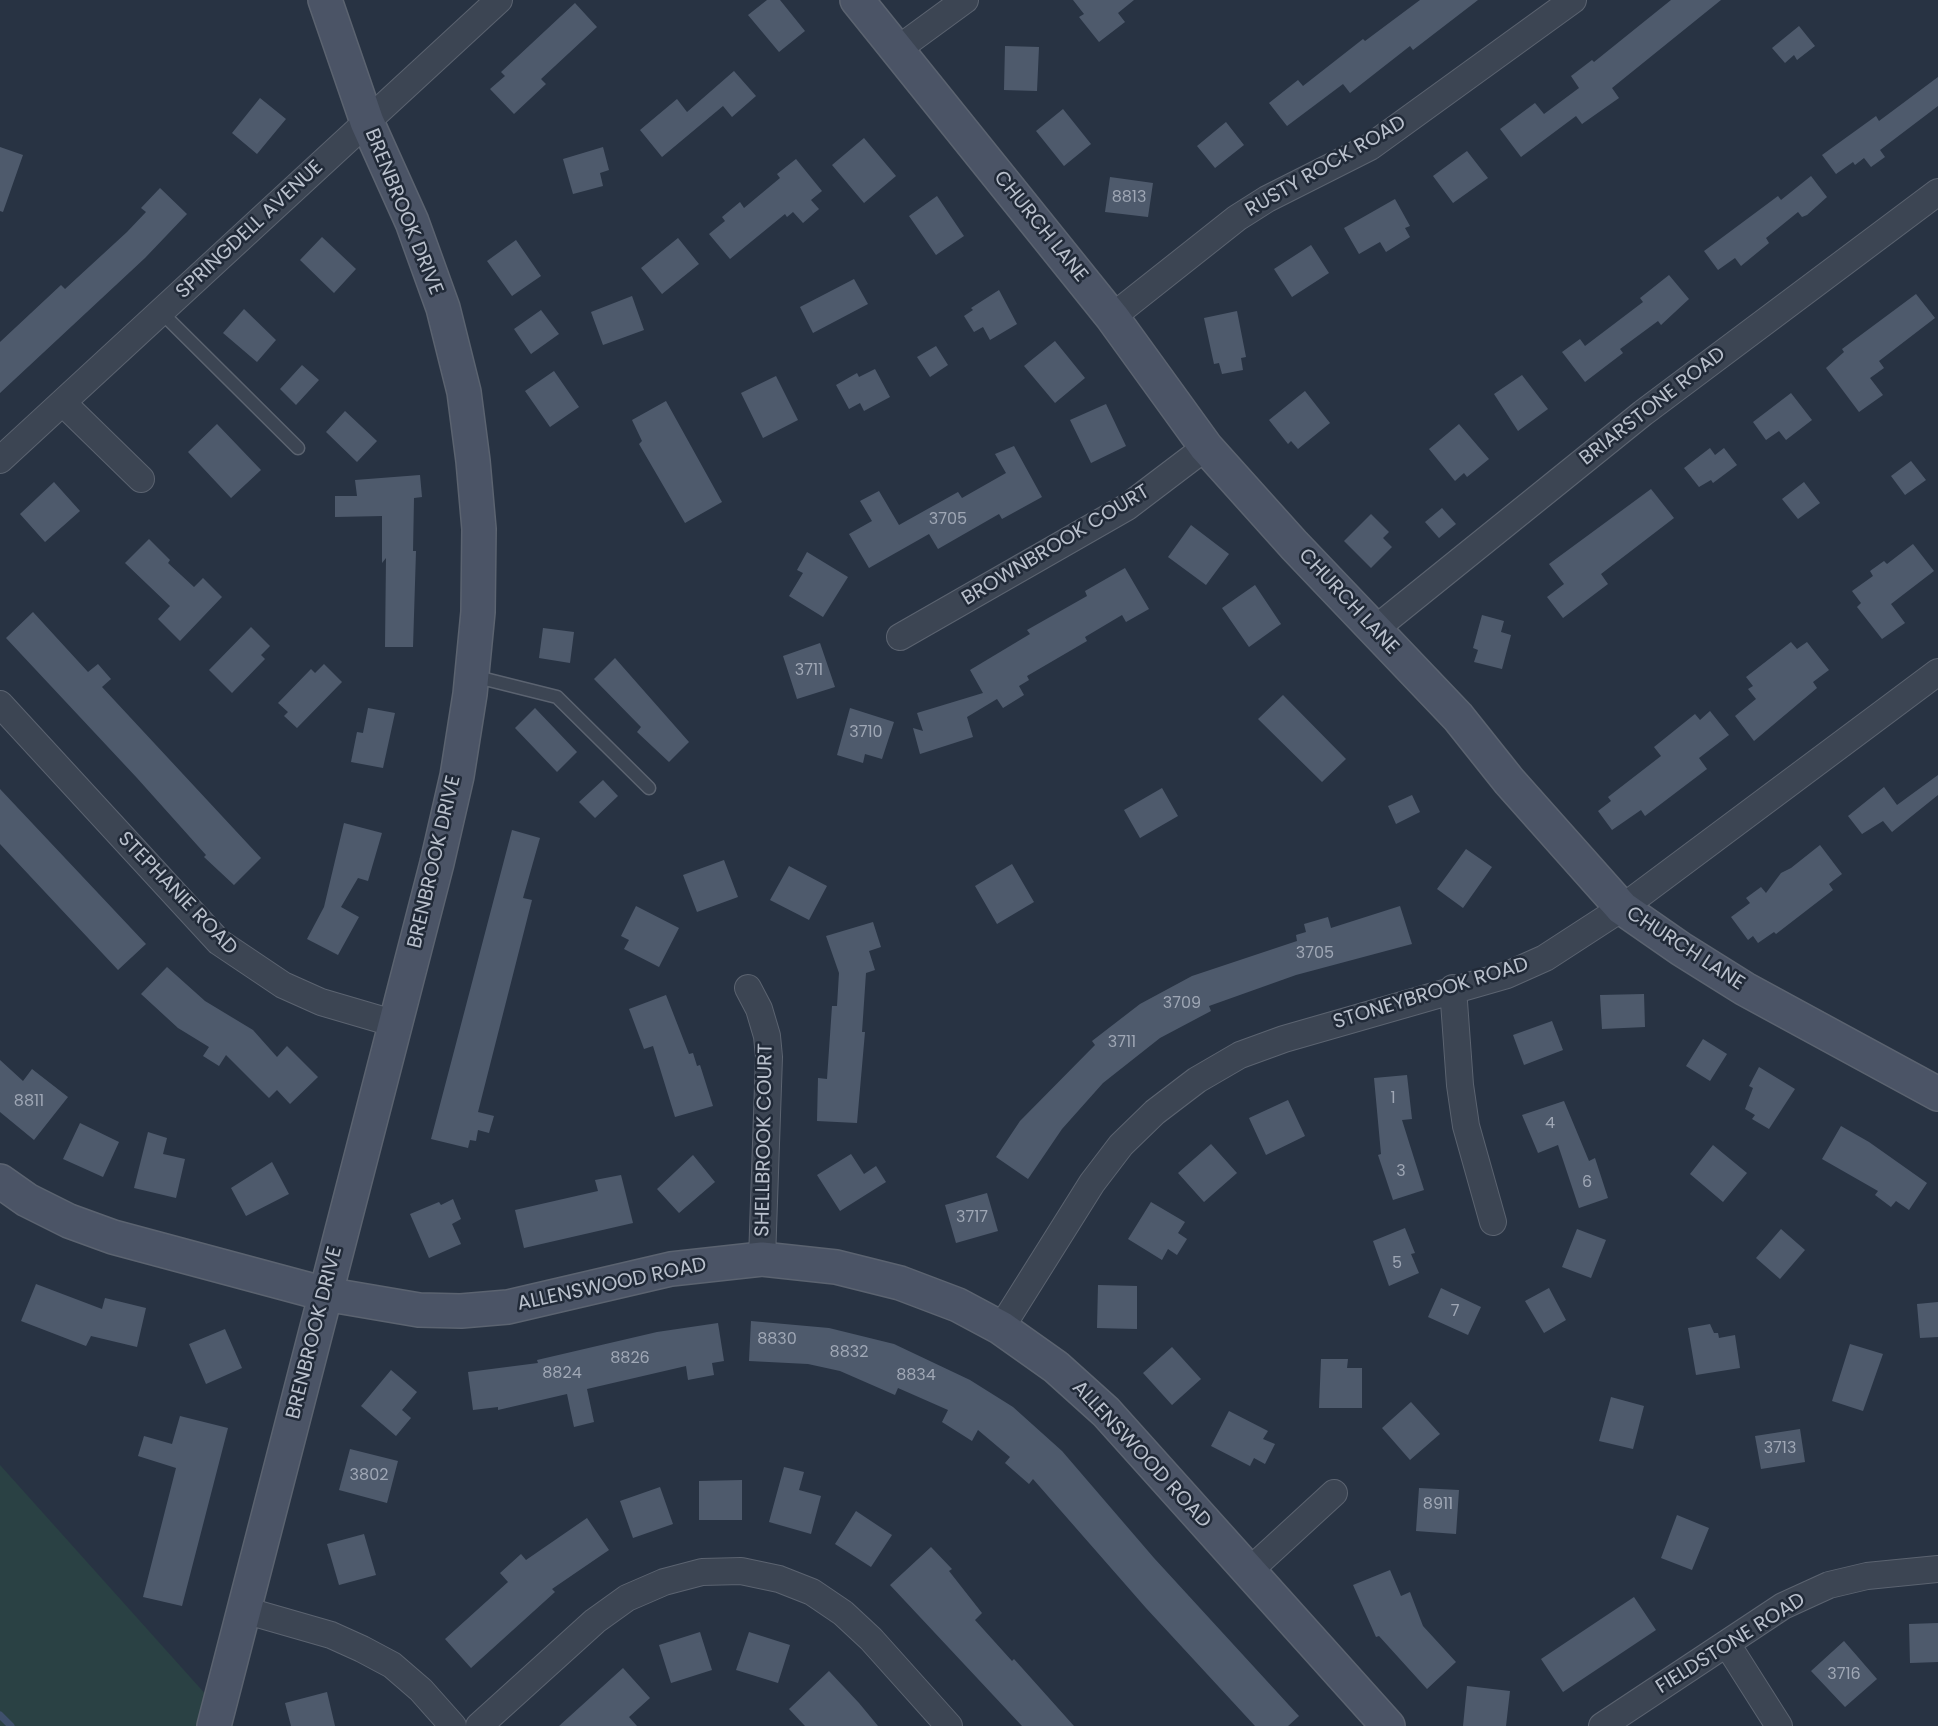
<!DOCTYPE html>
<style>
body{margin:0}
canvas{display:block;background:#283343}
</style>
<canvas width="1938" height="1726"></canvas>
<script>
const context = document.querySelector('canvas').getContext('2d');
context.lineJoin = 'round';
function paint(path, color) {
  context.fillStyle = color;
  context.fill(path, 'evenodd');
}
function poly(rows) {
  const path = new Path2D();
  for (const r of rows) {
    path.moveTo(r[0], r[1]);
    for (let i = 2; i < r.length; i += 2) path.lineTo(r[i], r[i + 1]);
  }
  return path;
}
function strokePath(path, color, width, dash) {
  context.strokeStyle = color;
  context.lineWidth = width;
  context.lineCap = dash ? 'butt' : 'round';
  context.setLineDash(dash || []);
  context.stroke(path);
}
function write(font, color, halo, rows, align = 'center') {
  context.font = font + ' Poppins,sans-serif';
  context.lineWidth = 5;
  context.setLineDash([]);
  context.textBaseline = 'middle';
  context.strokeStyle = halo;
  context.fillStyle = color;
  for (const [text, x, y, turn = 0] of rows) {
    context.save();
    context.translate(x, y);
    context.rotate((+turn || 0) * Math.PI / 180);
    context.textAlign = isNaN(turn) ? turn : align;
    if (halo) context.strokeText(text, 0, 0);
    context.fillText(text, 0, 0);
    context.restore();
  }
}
paint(poly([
 [0,1465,234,1726,0,1726]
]), '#2a4144');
strokePath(poly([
 [0,1715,11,1726]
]), '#3f506c', 7);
paint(poly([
 [767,0,780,0,805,31,779,52,748,15],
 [1073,0,1134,0,1118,13,1125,22,1099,42,1079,17,1084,14],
 [1420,0,1478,0,1413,50,1410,46,1350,93,1343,84,1287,126,1269,103,1298,80,1303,86,1363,39,1365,41],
 [1671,0,1721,0,1612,88,1619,98,1582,124,1576,116,1521,157,1500,129,1535,103,1544,114,1579,88,1571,76,1592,60,1594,62],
 [575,3,597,27,541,79,546,84,514,114,490,89,505,76,501,72],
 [1799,26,1815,46,1797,60,1794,55,1785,63,1772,48],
 [1005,46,1039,47,1037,91,1004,90],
 [734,71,756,96,732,117,723,106,662,157,640,130,677,99,687,112],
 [1938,77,1938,106,1880,150,1885,157,1871,167,1864,158,1855,165,1853,162,1836,174,1822,155,1876,116,1879,121],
 [260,98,286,119,257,154,232,133],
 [1063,109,1091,144,1064,166,1036,131],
 [1226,122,1244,145,1215,168,1197,146],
 [864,138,896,176,864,203,832,165],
 [0,147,23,155,3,212,0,211],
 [603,147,609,170,600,173,603,186,573,194,563,159],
 [1467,151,1488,178,1453,203,1433,176],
 [796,159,822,191,811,200,819,209,803,223,793,212,787,217,785,214,730,259,709,234,725,221,722,217,740,202,744,208,780,178,777,174],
 [1811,176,1827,197,1807,215,1802,217,1798,212,1766,238,1769,243,1741,266,1735,258,1718,270,1704,251,1778,196,1781,200],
 [1110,177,1153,183,1148,217,1105,212],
 [160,188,187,214,145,258,0,393,0,342,61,285,65,289,127,232,146,212,141,208],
 [937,196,964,236,936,255,909,216],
 [1395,199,1410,226,1405,228,1410,237,1386,252,1380,242,1359,254,1344,228],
 [322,237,356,269,334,293,300,260],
 [678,238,699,264,662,294,641,268],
 [516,240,541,276,512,296,487,261],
 [1311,245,1329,273,1292,297,1274,269],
 [1669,275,1689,299,1661,325,1658,321,1620,349,1623,353,1585,382,1562,352,1580,339,1585,346,1643,302,1640,298],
 [854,279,868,304,813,333,800,307],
 [999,290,1017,324,990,340,983,327,974,332,964,316,973,310,971,308],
 [1916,294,1935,318,1879,361,1884,368,1870,378,1883,395,1859,412,1826,368,1844,352,1842,349],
 [632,296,644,330,603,345,591,312],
 [244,309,276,340,257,362,223,333],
 [541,310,559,334,531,354,514,329],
 [1237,311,1246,357,1241,358,1243,370,1222,374,1219,363,1214,364,1204,318],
 [1055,341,1085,378,1055,403,1024,366],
 [936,346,948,365,930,377,917,357],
 [302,365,319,380,296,405,280,389],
 [875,369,890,397,864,411,860,403,849,409,836,385,857,373,859,377],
 [554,371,579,407,550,427,525,391],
 [1522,375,1548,409,1518,431,1494,394],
 [776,376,798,420,763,438,741,393],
 [1305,391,1330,423,1298,449,1291,441,1288,444,1269,420],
 [1791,393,1812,420,1786,440,1779,431,1766,440,1753,422],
 [666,401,722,502,685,523,639,444,642,441,632,420],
 [1106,404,1126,446,1091,463,1070,420],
 [345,411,377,441,357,462,326,432],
 [217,424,261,470,231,498,188,452],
 [1459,424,1489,459,1467,477,1464,473,1455,481,1429,449],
 [1014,446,1042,497,1002,519,999,514,938,549,929,534,869,568,849,534,872,521,860,501,879,491,899,525,958,492,962,498,1006,473,995,454],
 [1710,448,1715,455,1724,448,1737,465,1713,483,1711,480,1699,487,1684,468],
 [1911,461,1926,480,1905,495,1891,476],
 [420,475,422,497,414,498,413,551,416,551,413,647,385,647,386,558,382,563,382,516,335,517,335,496,357,496,355,480],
 [54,482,80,511,45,542,20,514],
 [1804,482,1820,503,1798,519,1782,499],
 [1651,489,1674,518,1601,574,1608,584,1563,618,1547,597,1564,584,1549,564],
 [1442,508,1456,524,1439,538,1425,522],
 [1371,514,1389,532,1383,538,1392,547,1371,568,1344,541],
 [1191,525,1229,554,1206,585,1168,557],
 [149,539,170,560,168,563,194,587,203,578,222,597,180,641,158,619,170,606,125,563],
 [1913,544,1934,571,1891,604,1905,623,1882,639,1857,607,1861,603,1852,591,1873,576,1870,571,1884,561,1887,564],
 [807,552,848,577,823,617,789,596,803,573,797,570],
 [1125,568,1149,609,1126,622,1122,615,1085,637,1087,641,1027,676,1029,680,1019,686,1024,695,1003,708,997,699,967,717,973,737,920,754,913,728,923,731,917,713,983,693,970,670,1030,634,1027,630,1087,596,1085,591],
 [1255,585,1281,624,1249,647,1222,608],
 [33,612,88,672,98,664,111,679,102,687,261,858,234,885,204,857,206,855,137,778,6,638],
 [1482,615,1504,621,1501,632,1511,635,1502,669,1474,662,1478,650,1473,648],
 [251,627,270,646,261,655,265,659,232,693,209,670],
 [543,628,574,632,570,663,539,658],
 [1791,642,1797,649,1807,642,1829,670,1813,682,1817,688,1754,741,1735,716,1756,699,1748,689,1753,686,1746,677],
 [820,643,835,687,797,699,783,656],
 [615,658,689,742,669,762,637,732,641,727,594,679],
 [324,664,342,682,297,728,284,716,288,712,278,703,311,669,315,673],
 [1283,695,1346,759,1322,782,1258,719],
 [368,708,395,713,383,768,351,762,357,732,363,733],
 [535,708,577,752,557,772,515,728],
 [850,708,894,722,882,759,865,754,863,763,837,755],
 [1710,711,1729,735,1699,758,1707,769,1645,816,1641,810,1612,830,1598,811,1611,801,1608,797,1661,756,1654,747,1695,714,1700,720],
 [1938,775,1938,795,1892,832,1883,821,1862,834,1848,816,1884,787,1897,805],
 [603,780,618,796,595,818,579,802],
 [1162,788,1178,816,1140,838,1124,810],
 [0,789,146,944,118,970,0,844],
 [1412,795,1420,812,1396,824,1388,806],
 [344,823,382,833,368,881,358,878,341,907,359,917,338,955,307,939,324,907],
 [512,830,540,838,523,898,532,900,478,1112,494,1116,489,1133,478,1130,476,1141,470,1140,468,1148,431,1139],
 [1820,845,1842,874,1829,884,1833,890,1776,934,1774,932,1758,943,1753,936,1748,940,1731,917,1750,903,1746,898,1761,887,1766,893,1781,873,1791,868],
 [1466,849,1492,867,1463,908,1437,889],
 [724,860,738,897,697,912,683,875],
 [1012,864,1034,902,997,924,975,886],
 [789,866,827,886,809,920,770,900],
 [636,906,679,928,659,967,624,949,629,940,621,936],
 [1400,906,1412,944,1296,975,1209,1006,1211,1011,1160,1038,1103,1083,1062,1129,1028,1179,996,1157,1020,1121,1095,1045,1092,1041,1140,1004,1192,976,1297,941,1296,935,1306,932,1304,924,1328,917,1331,928],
 [873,922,881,947,869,951,875,970,866,973,862,1032,865,1032,857,1123,817,1121,818,1078,827,1079,832,1006,837,1006,839,973,826,936],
 [167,967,205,1001,253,1030,277,1057,287,1046,318,1077,290,1104,277,1090,269,1098,226,1055,219,1066,203,1056,209,1047,178,1028,141,994],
 [1644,994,1645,1027,1602,1029,1600,995],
 [666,995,689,1054,693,1053,697,1066,700,1065,713,1106,675,1117,653,1046,644,1049,629,1009],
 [1552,1021,1563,1050,1524,1065,1513,1035],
 [1703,1039,1727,1054,1710,1081,1686,1066],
 [0,1060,23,1081,32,1069,68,1097,34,1140,0,1112],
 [1759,1067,1795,1089,1769,1129,1752,1119,1755,1115,1745,1109,1753,1088,1749,1086],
 [1407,1075,1412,1119,1402,1120,1424,1190,1393,1200,1378,1155,1381,1154,1374,1078],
 [1288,1100,1305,1136,1266,1155,1249,1118],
 [1564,1101,1589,1161,1595,1158,1608,1198,1579,1208,1558,1145,1538,1153,1522,1115],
 [80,1123,119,1142,103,1177,63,1159],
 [1841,1126,1869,1142,1927,1183,1909,1210,1896,1201,1891,1207,1875,1195,1878,1191,1822,1159],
 [148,1132,167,1138,163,1154,185,1159,176,1198,134,1188],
 [1211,1144,1237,1173,1204,1202,1178,1173],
 [1713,1145,1747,1173,1723,1202,1690,1174],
 [851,1154,864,1174,876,1166,886,1182,840,1211,817,1175],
 [693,1155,715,1182,679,1213,657,1189],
 [272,1162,289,1194,246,1216,231,1188],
 [621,1175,633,1223,524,1248,515,1210,598,1191,595,1180],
 [987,1193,998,1231,956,1243,945,1205],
 [453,1199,461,1219,452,1224,461,1244,429,1258,410,1214,439,1202,441,1205],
 [1151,1202,1185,1222,1178,1233,1187,1239,1177,1255,1168,1249,1162,1260,1128,1239],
 [1405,1228,1415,1253,1411,1254,1419,1273,1389,1286,1373,1241],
 [1577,1229,1606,1240,1591,1278,1562,1267],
 [1781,1229,1805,1250,1780,1279,1756,1258],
 [36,1284,102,1309,105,1298,146,1308,137,1347,91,1336,86,1346,21,1321],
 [1098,1285,1137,1286,1137,1329,1097,1328],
 [1441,1288,1481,1307,1468,1335,1428,1317],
 [1549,1288,1566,1320,1544,1333,1525,1301],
 [1938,1302,1938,1337,1920,1338,1917,1304],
 [751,1321,829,1328,894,1344,970,1380,1013,1407,1062,1451,1154,1558,1299,1716,1288,1726,1255,1726,1146,1608,1033,1479,1029,1484,1005,1463,1010,1457,978,1430,972,1441,942,1422,948,1410,898,1388,895,1395,840,1371,808,1364,749,1361],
 [718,1323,724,1361,712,1363,714,1375,688,1380,686,1366,587,1389,594,1422,574,1427,567,1394,498,1410,498,1407,473,1410,468,1372,538,1363,537,1360,657,1332],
 [1710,1324,1714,1333,1718,1333,1719,1338,1735,1335,1740,1368,1696,1375,1688,1328],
 [225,1329,242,1368,206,1384,189,1344],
 [1850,1344,1883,1354,1863,1411,1832,1401],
 [1172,1347,1201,1379,1172,1405,1143,1373],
 [1321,1359,1348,1359,1347,1368,1362,1368,1362,1408,1319,1408],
 [391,1370,417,1392,402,1410,411,1418,396,1436,361,1406],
 [1611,1397,1644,1406,1633,1449,1599,1441],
 [1411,1402,1440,1434,1410,1460,1382,1428],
 [1229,1411,1268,1431,1263,1439,1275,1444,1265,1464,1254,1458,1250,1466,1211,1446],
 [180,1416,228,1428,182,1606,143,1597,176,1468,138,1456,144,1436,172,1444],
 [1800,1429,1805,1462,1761,1469,1755,1436],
 [350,1449,398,1461,387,1503,339,1490],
 [784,1467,804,1472,799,1490,821,1496,811,1534,769,1522],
 [742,1480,742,1520,699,1520,699,1481],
 [660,1487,673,1524,633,1538,620,1501],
 [1419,1488,1459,1490,1456,1534,1416,1531],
 [856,1511,892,1535,871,1567,835,1544],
 [1677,1515,1709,1528,1692,1570,1661,1558],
 [587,1518,609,1550,552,1589,555,1592,471,1668,445,1639,508,1582,500,1573,521,1554,526,1560],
 [364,1534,376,1575,339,1585,327,1544],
 [931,1547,952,1569,949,1571,982,1613,975,1620,1012,1661,1014,1659,1074,1726,1022,1726,890,1585],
 [1390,1570,1401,1596,1410,1592,1423,1626,1456,1662,1427,1689,1379,1636,1376,1637,1353,1585],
 [1634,1597,1656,1630,1563,1692,1541,1659],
 [1938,1623,1938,1662,1910,1663,1909,1624],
 [700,1632,712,1670,671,1683,659,1645],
 [749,1632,790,1645,778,1683,736,1670],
 [1844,1641,1877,1679,1845,1707,1811,1671],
 [623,1668,650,1698,629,1717,637,1726,559,1726],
 [829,1671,859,1703,878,1726,805,1726,789,1709],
 [1467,1686,1510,1691,1506,1726,1463,1726],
 [327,1692,335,1726,291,1726,285,1703]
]), '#4e5a6c');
const lane = poly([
 [161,312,298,448],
 [473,676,557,697,649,788]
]);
const street = poly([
 [898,49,965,0],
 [1112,317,1237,218,1267,199,1370,147,1573,0],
 [63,403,141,479],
 [0,460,499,0],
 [1374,630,1643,413,1938,192],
 [900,637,1127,507,1206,447],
 [0,704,219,942,283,985,321,1002,396,1024],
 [748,988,759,1009,767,1036,769,1057,762,1259],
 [1453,988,1460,1085,1466,1126,1493,1222],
 [1001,1328,1092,1183,1121,1145,1155,1112,1197,1080,1240,1055,1284,1039,1507,975,1545,958,1622,908,1938,672],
 [1248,1572,1334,1493],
 [244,1610,331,1635,362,1649,392,1665,421,1690,453,1726],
 [1727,1644,1779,1726],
 [479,1726,595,1621,627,1598,664,1582,702,1572,741,1571,779,1579,812,1592,843,1613,871,1639,949,1726],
 [1602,1726,1783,1606,1829,1585,1867,1576,1938,1569]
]);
const secondary = poly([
 [857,0,1112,317,1206,447,1294,545,1458,717,1509,781,1622,908,1681,949,1745,989,1938,1094],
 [0,1181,27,1200,69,1221,113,1237,325,1294,419,1310,461,1311,508,1307,671,1269,762,1259,836,1267,900,1283,958,1305,1001,1328,1056,1367,1106,1412,1388,1726],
 [214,1726,437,863,457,776,470,694,478,612,479,529,473,461,464,392,443,308,412,222,367,122,325,0]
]);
strokePath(lane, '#5b6370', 15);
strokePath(street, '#5b6370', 28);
strokePath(secondary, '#5b6370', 36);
strokePath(lane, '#3c4553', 12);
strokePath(street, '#3c4553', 26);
strokePath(secondary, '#4b5466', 33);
write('16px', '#9fa7b5', null, [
 ["8813",1129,198],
 ["3705",948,520],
 ["3711",809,671],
 ["3710",866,733],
 ["3705",1315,954],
 ["3709",1182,1004],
 ["3711",1122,1043],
 ["1",1393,1099],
 ["8811",29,1102],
 ["4",1550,1124],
 ["3",1401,1172],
 ["6",1587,1183],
 ["3717",972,1218],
 ["5",1397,1264],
 ["7",1455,1312],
 ["8830",777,1340],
 ["8832",849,1353],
 ["8826",630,1359],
 ["8824",562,1374],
 ["8834",916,1376],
 ["3713",1780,1449],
 ["3802",369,1476],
 ["8911",1438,1505],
 ["3716",1844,1675]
]);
write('20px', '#bac1cd', '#212a38', [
 ["RUSTY ROCK ROAD",1326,167,-30],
 ["BRENBROOK DRIVE",403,212,68],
 ["CHURCH LANE",1040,227,51],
 ["SPRINGDELL AVENUE",250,230,-43],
 ["BRIARSTONE ROAD",1653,407,-38],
 ["BROWNBROOK COURT",1056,546,-31],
 ["CHURCH LANE",1348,602,47],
 ["BRENBROOK DRIVE",435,862,-77],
 ["STEPHANIE ROAD",177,894,46],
 ["CHURCH LANE",1685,949,33],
 ["STONEYBROOK ROAD",1431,994,-17],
 ["SHELLBROOK COURT",765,1140,-89],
 ["ALLENSWOOD ROAD",612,1285,-12],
 ["BRENBROOK DRIVE",315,1333,-76],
 ["ALLENSWOOD ROAD",1141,1455,47],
 ["FIELDSTONE ROAD",1731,1644,-32]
]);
</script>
